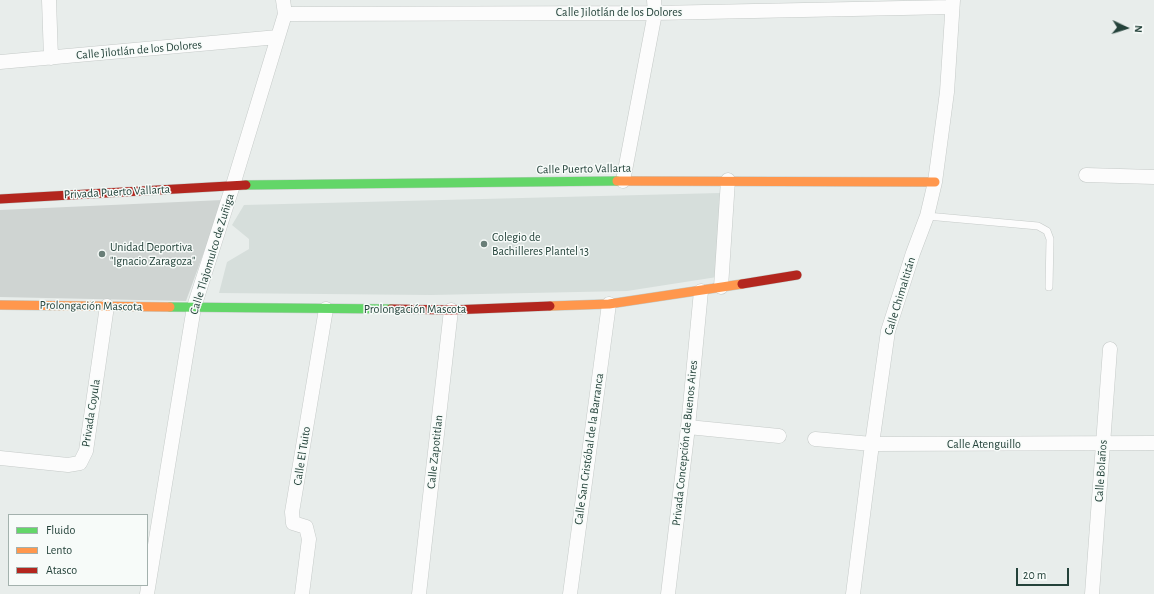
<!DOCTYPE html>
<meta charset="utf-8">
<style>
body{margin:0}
#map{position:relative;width:1154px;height:594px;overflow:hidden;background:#e8edeb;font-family:"Alegreya Sans",sans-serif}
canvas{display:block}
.legend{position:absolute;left:8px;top:514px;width:140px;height:72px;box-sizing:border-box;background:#f7fbf9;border:1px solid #a3b1ad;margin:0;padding:5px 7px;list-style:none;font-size:12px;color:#24423a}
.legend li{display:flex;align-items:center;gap:8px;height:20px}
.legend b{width:20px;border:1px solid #a3b1ad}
.north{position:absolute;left:1106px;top:8px;width:40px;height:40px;-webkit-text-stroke:3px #f7fbf9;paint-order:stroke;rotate:94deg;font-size:11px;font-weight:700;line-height:16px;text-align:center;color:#24423a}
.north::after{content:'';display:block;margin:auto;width:14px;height:18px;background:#24423a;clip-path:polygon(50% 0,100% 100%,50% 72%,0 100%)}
.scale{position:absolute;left:1016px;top:568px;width:53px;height:18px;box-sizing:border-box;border:2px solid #24423a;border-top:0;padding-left:5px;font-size:12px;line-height:14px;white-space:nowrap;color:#24423a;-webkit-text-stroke:3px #f7fbf9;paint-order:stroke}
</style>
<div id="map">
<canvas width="1154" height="594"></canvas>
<ul class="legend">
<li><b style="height:5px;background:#63d668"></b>Fluido</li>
<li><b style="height:5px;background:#ff974d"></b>Lento</li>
<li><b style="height:5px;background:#b3261e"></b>Atasco</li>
</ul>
<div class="north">N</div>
<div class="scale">20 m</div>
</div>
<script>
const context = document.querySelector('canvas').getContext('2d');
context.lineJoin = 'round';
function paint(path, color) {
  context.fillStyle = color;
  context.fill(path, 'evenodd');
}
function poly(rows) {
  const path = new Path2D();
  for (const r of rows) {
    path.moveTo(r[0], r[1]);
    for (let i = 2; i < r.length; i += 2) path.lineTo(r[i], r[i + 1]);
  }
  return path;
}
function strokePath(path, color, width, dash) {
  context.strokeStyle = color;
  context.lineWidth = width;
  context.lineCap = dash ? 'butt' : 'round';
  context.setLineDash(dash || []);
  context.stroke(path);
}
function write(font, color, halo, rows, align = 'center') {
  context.font = font + ' "Alegreya Sans",sans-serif';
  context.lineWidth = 3;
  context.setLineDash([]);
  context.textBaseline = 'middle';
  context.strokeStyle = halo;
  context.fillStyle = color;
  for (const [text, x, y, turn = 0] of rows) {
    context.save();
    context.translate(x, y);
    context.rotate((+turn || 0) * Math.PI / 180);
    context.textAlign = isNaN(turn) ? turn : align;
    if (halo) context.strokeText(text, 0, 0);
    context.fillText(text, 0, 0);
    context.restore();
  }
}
paint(poly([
 [720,193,717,277,627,291,431,295,219,293,227,262,249,249,249,239,232,225,244,205]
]), '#d6dedb');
paint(poly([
 [223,200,186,301,0,297,0,210]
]), '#cfd4d2');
const lane = poly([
 [927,216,1038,226,1047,231,1050,239,1049,287]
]);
const street = poly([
 [49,0,51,58],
 [285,14,655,13,952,7],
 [0,62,278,37],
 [1086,175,1154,177],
 [623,181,655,13,654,0],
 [721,287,728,180],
 [688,427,779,436],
 [815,439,872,444,1154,443],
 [0,458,68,465,80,463,86,451,107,306],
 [147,594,194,307,233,185,285,14,283,0],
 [302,594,309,539,306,527,293,523,292,512,326,309],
 [419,594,451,310],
 [570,594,609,304],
 [668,594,688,427,701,291],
 [853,594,872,444,888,331,913,253,927,216,935,182,947,92,953,0],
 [1092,594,1110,349]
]);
const fast = poly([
 [246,185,617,181],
 [170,307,391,309]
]);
const slow = poly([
 [617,181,935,182],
 [0,305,170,307],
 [550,306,609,304,742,284]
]);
const jam = poly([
 [0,199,246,185],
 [742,284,797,275],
 [391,309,451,310,550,306]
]);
strokePath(lane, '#c5cac8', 8);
strokePath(street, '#c5cac8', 15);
strokePath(fast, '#c3cbc8', 10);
strokePath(slow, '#c3cbc8', 10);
strokePath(jam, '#c3cbc8', 10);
strokePath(lane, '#fcfcfc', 7);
strokePath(street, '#fcfcfc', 14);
strokePath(fast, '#63d668', 9);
strokePath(slow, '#ff974d', 9);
strokePath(jam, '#b3261e', 9);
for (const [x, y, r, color] of [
 [484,244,4,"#697e78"],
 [102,254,4,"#697e78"]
]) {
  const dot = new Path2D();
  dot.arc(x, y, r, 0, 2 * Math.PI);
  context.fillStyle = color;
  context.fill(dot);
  strokePath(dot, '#f7fbf9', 1.5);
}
write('12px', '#24423a', '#f7fbf9', [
 ["Calle Jilotlán de los Dolores",619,12],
 ["Calle Jilotlán de los Dolores",139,50,-5],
 ["Calle Puerto Vallarta",584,169,-1],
 ["Privada Puerto Vallarta",117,192,-3],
 ["Calle Tlajomulco de Zuñiga",212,254,-73],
 ["Calle Chimaltitán",900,296,-73],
 ["Prolongación Mascota",91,306,1],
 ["Prolongación Mascota",415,309],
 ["Privada Coyula",91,413,-81],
 ["Privada Concepción de Buenos Aires",685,443,-84],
 ["Calle Atenguillo",984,444],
 ["Calle San Cristóbal de la Barranca",589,449,-82],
 ["Calle Zapotitlan",435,452,-84],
 ["Calle El Tuito",302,456,-81],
 ["Calle Bolaños",1101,471,-86]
]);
write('12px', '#24423a', '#f7fbf9', [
 ["Colegio de",492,237],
 ["Bachilleres Plantel 13",492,251],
 ["Unidad Deportiva",110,247],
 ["\"Ignacio Zaragoza\"",110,261]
], 'left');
</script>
